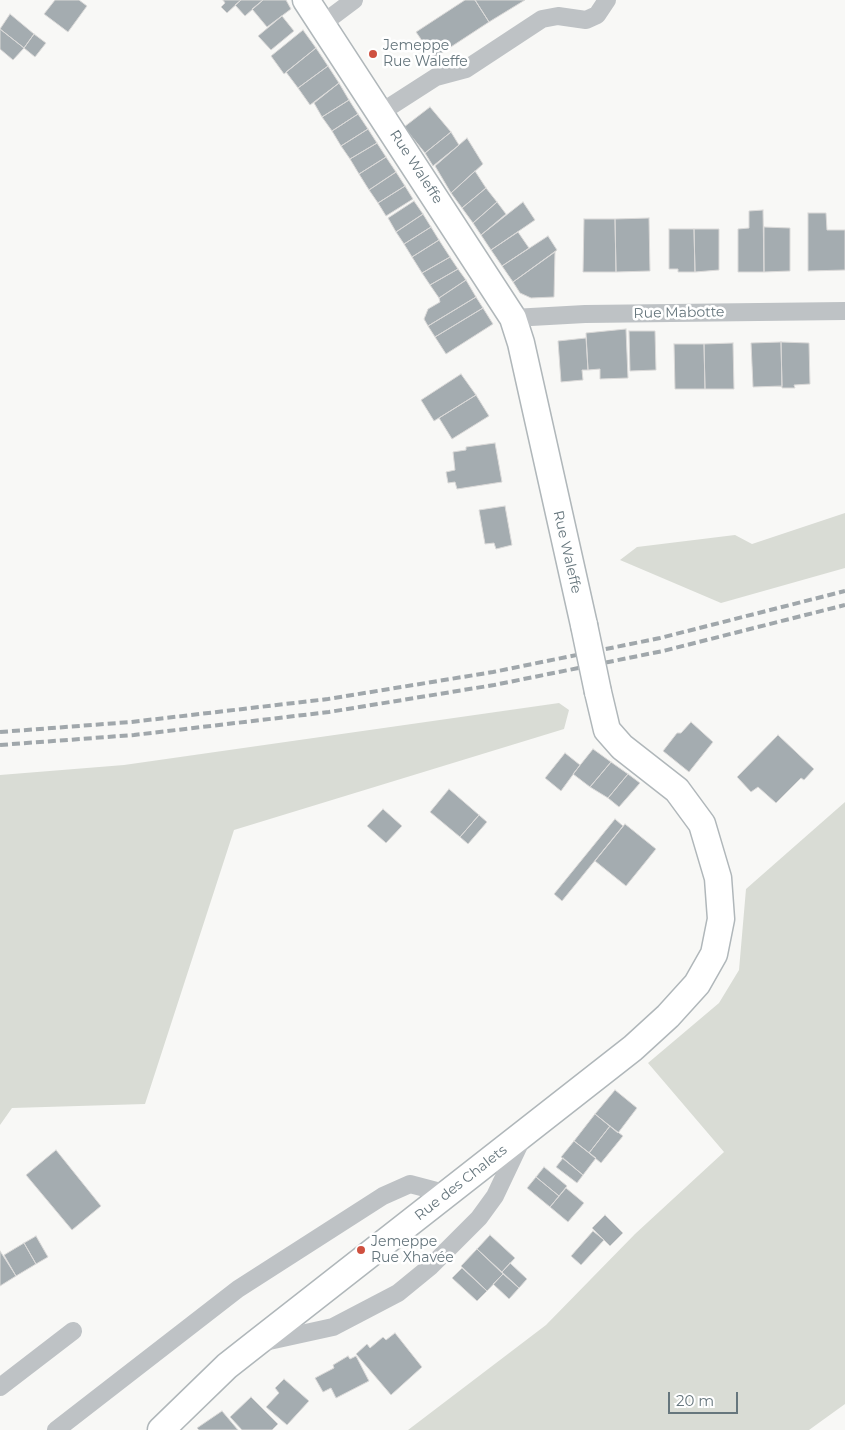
<!DOCTYPE html>
<meta charset="utf-8">
<style>
body{margin:0}
#map{position:relative;width:845px;height:1430px;overflow:hidden;background:#f8f8f6;font-family:Montserrat,sans-serif}
canvas{display:block}
.scale{position:absolute;left:668px;top:1392px;width:70px;height:22px;box-sizing:border-box;border:2px solid #66767d;border-top:0;padding-left:6px;font-size:15px;line-height:18px;white-space:nowrap;color:#66767d;-webkit-text-stroke:4px #fff;paint-order:stroke}
</style>
<div id="map">
<canvas width="845" height="1430"></canvas>
<div class="scale">20 m</div>
</div>
<script>
const context = document.querySelector('canvas').getContext('2d');
context.lineJoin = 'round';
function paint(path, color) {
  context.fillStyle = color;
  context.fill(path, 'evenodd');
}
function poly(rows) {
  const path = new Path2D();
  for (const r of rows) {
    path.moveTo(r[0], r[1]);
    for (let i = 2; i < r.length; i += 2) path.lineTo(r[i], r[i + 1]);
  }
  return path;
}
function strokePath(path, color, width, dash) {
  context.strokeStyle = color;
  context.lineWidth = width;
  context.lineCap = dash ? 'butt' : 'round';
  context.setLineDash(dash || []);
  context.stroke(path);
}
function write(font, color, halo, rows, align = 'center') {
  context.font = font + ' Montserrat,sans-serif';
  context.lineWidth = 5;
  context.setLineDash([]);
  context.textBaseline = 'middle';
  context.strokeStyle = halo;
  context.fillStyle = color;
  for (const [text, x, y, turn = 0] of rows) {
    context.save();
    context.translate(x, y);
    context.rotate((+turn || 0) * Math.PI / 180);
    context.textAlign = isNaN(turn) ? turn : align;
    if (halo) context.strokeText(text, 0, 0);
    context.fillText(text, 0, 0);
    context.restore();
  }
}
paint(poly([
 [845,513,845,568,721,603,620,560,637,547,735,535,752,544],
 [559,703,569,710,564,729,234,830,145,1104,12,1108,0,1125,0,775,124,765],
 [845,802,845,1404,809,1430,408,1430,546,1325,635,1234,724,1152,648,1063,719,1003,739,970,746,889]
]), '#d9dcd5');
const building = poly([
 [55,0,79,0,87,6,68,32,44,14,55,0],
 [223,0,241,0,227,13,221,7,225,3,223,0],
 [241,0,263,0,245,16,235,5,241,0],
 [263,0,286,0,291,9,267,27,252,9,263,0],
 [465,0,475,0,489,22,434,58,416,32,465,0],
 [475,0,525,0,489,22,475,0],
 [10,14,34,34,24,48,0,29,10,14],
 [282,16,294,31,271,50,258,36,282,16],
 [0,29,24,48,13,60,0,49,0,29],
 [303,30,316,48,284,74,271,56,303,30],
 [34,34,46,43,35,57,24,48,34,34],
 [316,48,328,66,298,88,286,72,316,48],
 [328,66,339,83,310,105,298,88,328,66],
 [339,83,349,100,322,117,314,103,339,83],
 [349,100,358,114,332,131,322,117,349,100],
 [430,107,451,132,425,153,404,127,430,107],
 [358,114,368,129,341,146,332,131,358,114],
 [368,129,377,143,350,159,341,146,368,129],
 [451,132,459,145,433,166,425,153,451,132],
 [467,138,483,164,451,193,435,166,467,138],
 [377,143,386,157,359,174,350,159,377,143],
 [386,157,396,172,369,190,359,174,386,157],
 [475,171,486,188,462,208,451,193,475,171],
 [396,172,405,186,378,203,369,190,396,172],
 [405,186,413,199,386,216,378,203,405,186],
 [486,188,497,202,473,223,462,208,486,188],
 [414,201,423,214,396,232,388,218,414,201],
 [497,202,506,214,481,235,473,223,497,202],
 [523,202,535,220,491,250,481,235,523,202],
 [763,210,764,272,738,272,738,229,749,228,749,211,763,210],
 [808,213,826,213,827,230,845,230,845,270,808,271,808,213],
 [423,214,431,227,404,244,396,232,423,214],
 [649,218,650,271,616,272,615,219,649,218],
 [584,219,615,219,616,272,583,272,584,219],
 [431,227,439,240,412,257,404,244,431,227],
 [764,227,790,228,790,271,764,272,764,227],
 [669,229,694,229,695,272,678,272,678,269,669,269,669,229],
 [694,229,719,229,719,270,695,272,694,229],
 [518,232,529,248,502,266,491,250,518,232],
 [548,236,557,250,513,282,502,266,548,236],
 [439,240,450,257,422,273,412,257,439,240],
 [555,252,554,297,531,298,520,293,513,282,555,252],
 [450,257,458,269,430,285,422,273,450,257],
 [458,269,466,280,439,298,430,285,458,269],
 [466,280,476,297,428,326,424,319,428,309,440,302,439,298,466,280],
 [476,297,483,308,435,337,428,326,476,297],
 [483,308,493,324,446,354,435,337,483,308],
 [626,329,628,378,600,379,600,369,588,370,586,333,626,329],
 [629,331,655,331,656,370,630,371,629,331],
 [586,338,588,370,582,370,583,380,561,382,558,341,586,338],
 [781,342,782,386,753,387,751,343,781,342],
 [781,342,809,343,810,384,794,385,795,388,782,388,781,342],
 [733,343,734,389,705,389,704,344,733,343],
 [674,344,704,344,705,389,675,389,674,344],
 [461,374,476,395,434,421,421,400,461,374],
 [476,395,489,416,452,439,439,418,476,395],
 [495,443,502,482,457,489,455,482,448,483,446,472,455,470,453,452,466,450,466,447,495,443],
 [505,506,512,545,496,549,494,543,485,544,479,510,505,506],
 [691,722,713,742,689,772,663,751,677,733,681,733,691,722],
 [778,735,814,769,804,780,801,778,776,803,758,787,751,792,737,777,778,735],
 [593,749,611,762,590,787,573,774,593,749],
 [565,753,580,765,561,791,545,778,565,753],
 [611,762,628,774,608,798,590,787,611,762],
 [628,774,640,783,619,807,608,798,628,774],
 [449,789,479,815,460,837,430,812,449,789],
 [383,809,402,826,386,843,367,826,383,809],
 [479,815,487,822,468,844,460,837,479,815],
 [615,819,623,826,562,901,554,894,615,819],
 [625,824,656,849,626,886,595,861,625,824],
 [615,1090,637,1108,618,1133,595,1114,615,1090],
 [595,1114,610,1126,589,1153,574,1141,595,1114],
 [610,1126,623,1136,601,1163,589,1153,610,1126],
 [574,1141,596,1158,583,1175,561,1157,574,1141],
 [56,1150,101,1206,72,1230,26,1175,56,1150],
 [563,1158,583,1175,577,1183,556,1167,563,1158],
 [544,1167,567,1186,559,1196,536,1177,544,1167],
 [536,1177,559,1196,550,1207,527,1188,536,1177],
 [566,1188,584,1203,568,1222,550,1207,566,1188],
 [605,1215,623,1233,610,1246,592,1228,605,1215],
 [593,1231,604,1240,581,1265,571,1256,593,1231],
 [490,1235,515,1258,502,1272,477,1249,490,1235],
 [36,1236,48,1257,36,1264,24,1243,36,1236],
 [24,1243,36,1264,16,1276,4,1255,24,1243],
 [477,1249,503,1274,487,1291,461,1266,477,1249],
 [0,1251,16,1276,0,1286,0,1251],
 [510,1263,527,1279,519,1288,502,1272,510,1263],
 [462,1268,487,1291,477,1301,452,1278,462,1268],
 [503,1274,519,1288,509,1299,493,1284,503,1274],
 [395,1333,422,1367,391,1395,356,1354,367,1344,370,1348,383,1337,386,1340,395,1333],
 [348,1356,350,1359,356,1356,369,1381,336,1398,331,1388,323,1392,315,1378,334,1368,333,1365,348,1356],
 [284,1379,309,1401,287,1425,266,1407,279,1393,275,1388,284,1379],
 [251,1397,278,1424,272,1430,242,1430,230,1417,251,1397],
 [222,1411,238,1430,199,1430,197,1428,222,1411]
]);
paint(building, '#a4acb0');
strokePath(building, '#dad9d8', 1);
const secondary = poly([
 [306,0,513,318,521,343,584,625],
 [161,1430,227,1366,255,1344,633,1048,668,1016,697,984,714,954,721,919,718,878,702,824,677,790,622,747,607,730,598,692]
]);
strokePath(secondary, '#b0b7ba', 29);
strokePath(poly([
 [322,24,354,0],
 [380,113,436,77,466,69,542,19,558,16,586,20,597,15,607,0],
 [513,318,585,314,845,311],
 [260,1343,333,1327,398,1293,431,1266,479,1218,495,1196,522,1139],
 [0,1387,73,1331],
 [56,1430,238,1289,383,1196,410,1184,448,1194]
]), '#bec2c5', 18);
strokePath(secondary, '#fff', 26);
strokePath(poly([
 [0,732,131,722,328,699,493,672,660,638,845,591],
 [0,745,134,735,329,712,494,685,663,651,845,605]
]), '#a0a7ab', 4, [8, 4]);
const secondaryBridge = poly([
 [584,625,598,692]
]);
strokePath(secondaryBridge, '#b0b7ba', 29, []);
strokePath(secondaryBridge, '#fff', 26);
for (const [x, y, r, color] of [
 [373,54,5,"#cf503f"],
 [361,1250,5,"#cf503f"]
]) {
  const dot = new Path2D();
  dot.arc(x, y, r, 0, 2 * Math.PI);
  context.fillStyle = color;
  context.fill(dot);
  strokePath(dot, '#fff', 2);
}
write('14px', '#66767d', '#fff', [
 ["Jemeppe",383,46],
 ["Rue Waleffe",383,62],
 ["Jemeppe",371,1242],
 ["Rue Xhavée",371,1258]
], 'left');
write('14px', '#66767d', '#fff', [
 ["Rue Waleffe",416,167,57],
 ["Rue Mabotte",679,313,-1],
 ["Rue Waleffe",567,552,77],
 ["Rue des Chalets",461,1183,-38]
]);
</script>
